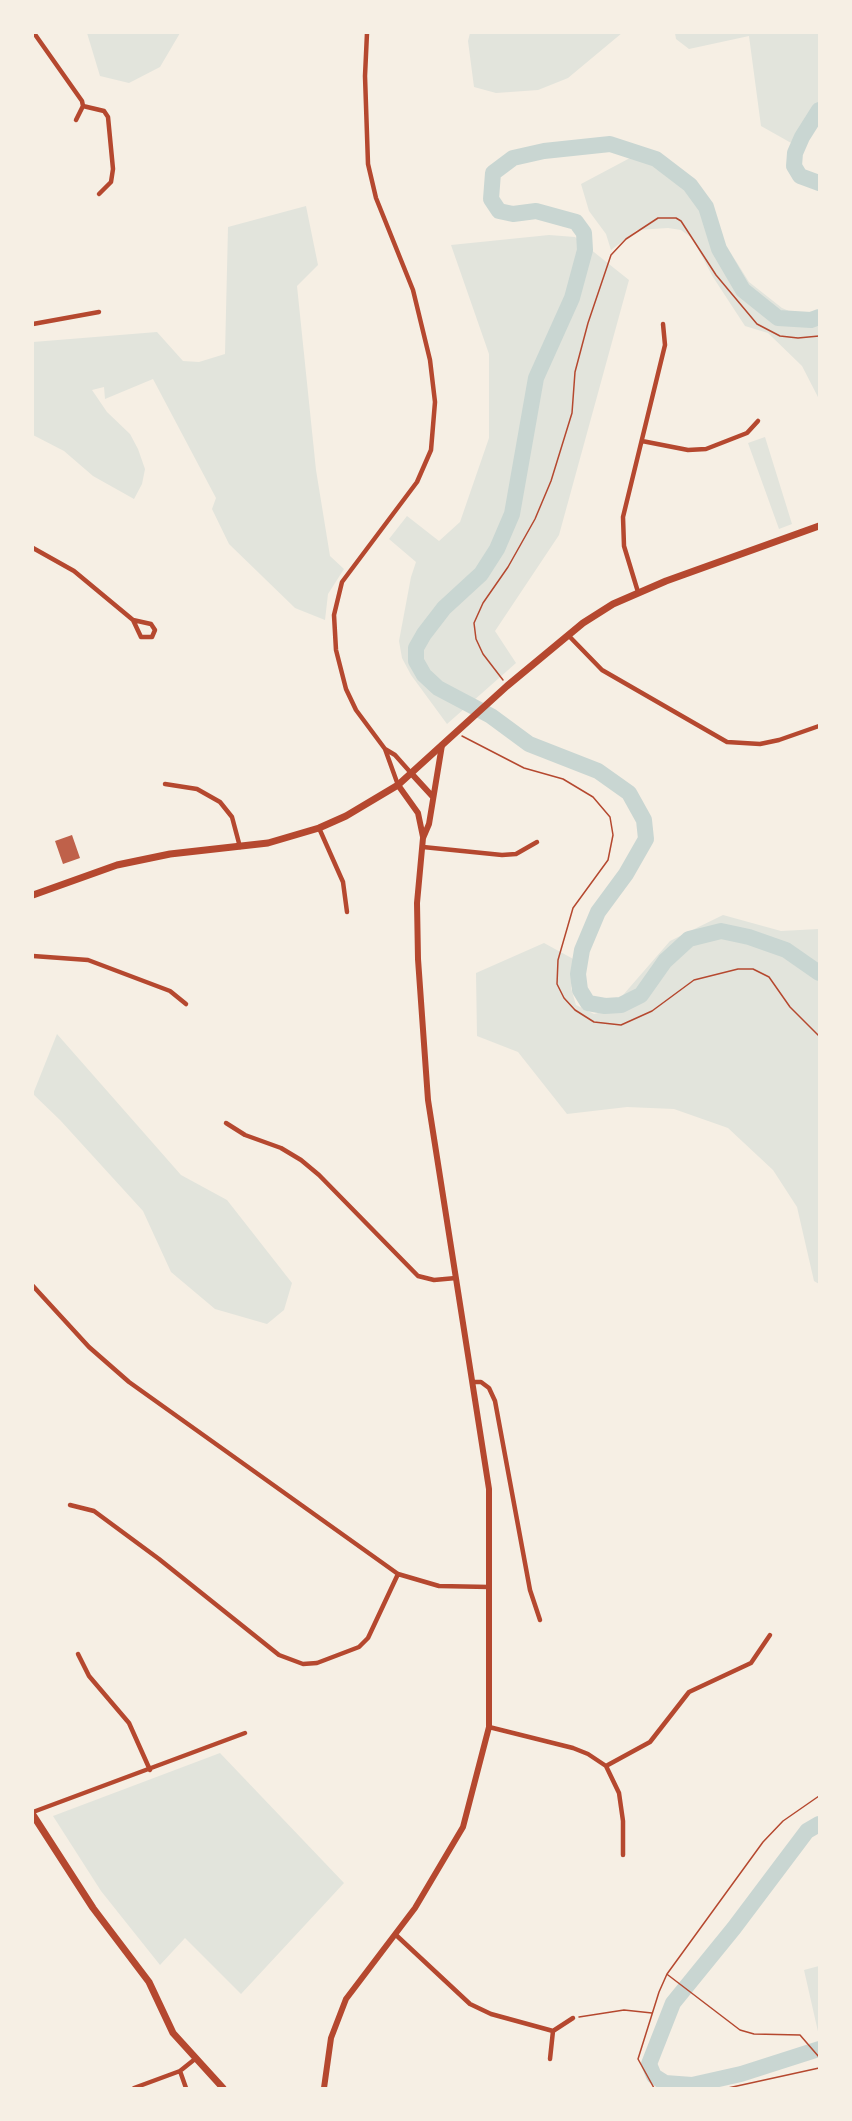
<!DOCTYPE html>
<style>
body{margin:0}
#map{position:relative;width:852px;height:2121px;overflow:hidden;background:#f6efe4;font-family:"PT Sans",sans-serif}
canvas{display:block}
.frame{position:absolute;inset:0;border:34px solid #f6efe4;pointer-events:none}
</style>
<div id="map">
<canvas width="852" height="2121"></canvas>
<div class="frame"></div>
</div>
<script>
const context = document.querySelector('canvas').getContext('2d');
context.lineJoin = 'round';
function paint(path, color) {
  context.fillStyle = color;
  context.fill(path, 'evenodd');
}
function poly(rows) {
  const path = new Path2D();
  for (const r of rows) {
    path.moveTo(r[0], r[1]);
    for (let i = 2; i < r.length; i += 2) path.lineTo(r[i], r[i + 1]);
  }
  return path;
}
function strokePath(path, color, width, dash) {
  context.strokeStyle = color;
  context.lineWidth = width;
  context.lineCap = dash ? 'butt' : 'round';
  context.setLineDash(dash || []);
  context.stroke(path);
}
paint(poly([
 [87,33,180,33,160,67,129,83,100,76],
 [470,33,622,33,568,78,538,90,496,93,474,87,468,41],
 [675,33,819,33,819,123,793,144,761,126,749,36,689,49,676,39],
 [645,150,668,169,702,207,749,282,782,308,803,317,819,315,819,399,802,366,768,333,745,326,713,277,692,238,681,230,668,228,637,230,611,250,606,234,589,211,581,184],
 [306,206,318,265,297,286,316,470,330,556,344,569,328,594,325,620,295,608,229,544,212,509,216,498,153,379,105,399,104,387,92,390,107,412,130,434,138,449,145,469,142,484,134,499,93,476,64,451,33,435,33,342,157,332,183,361,199,362,225,354,228,227],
 [549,235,575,237,629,280,559,535,495,631,516,663,447,724,411,675,402,658,399,641,411,577,416,562,389,539,407,516,439,541,460,522,489,438,489,354,451,245],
 [765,437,792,524,779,529,748,443],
 [723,915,781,931,819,929,819,1284,814,1281,797,1207,773,1170,728,1128,674,1109,627,1107,567,1114,518,1052,477,1036,476,973,544,943,577,961,571,988,576,1005,594,1014,610,1010,670,941],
 [57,1034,181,1175,227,1200,292,1283,284,1310,267,1324,215,1309,171,1272,143,1211,60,1120,33,1094],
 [220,1753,344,1883,241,1994,185,1938,160,1965,101,1891,53,1816],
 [819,1966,819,2036,804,1970]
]), '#e2e4dc');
strokePath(poly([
 [819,110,802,137,795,153,794,166,800,176,819,183],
 [819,317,811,320,778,318,743,290,719,249,706,207,690,185,656,159,610,144,544,151,513,158,493,173,491,199,499,211,513,214,536,211,576,222,584,233,585,250,572,298,536,378,512,514,497,549,481,574,444,608,424,634,416,648,416,661,424,675,438,688,491,716,529,744,598,771,629,793,644,820,646,839,626,874,598,912,582,950,578,974,580,990,588,1003,605,1006,621,1005,641,995,665,961,689,939,721,931,749,937,786,950,819,973],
 [819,1824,807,1831,734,1928,673,2003,649,2064,654,2076,665,2083,692,2085,741,2074,819,2049]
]), '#c9d6d2', 16);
paint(poly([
 [72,835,80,858,63,864,55,841]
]), '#bf614a');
strokePath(poly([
 [503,680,483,654,476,639,474,623,483,603,508,567,535,519,551,481,572,413,575,372,588,323,611,255,626,239,658,218,676,218,681,221,716,275,757,324,780,336,798,338,819,336],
 [462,736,524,768,563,779,593,797,610,817,613,835,608,860,573,908,558,960,557,984,564,998,575,1010,594,1022,621,1025,652,1011,694,980,738,969,753,969,769,977,790,1007,819,1036],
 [668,1975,740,2030,754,2034,800,2035,819,2057],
 [579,2017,624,2010,652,2013],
 [654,2088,638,2059,659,1992,667,1974,763,1842,783,1821,819,1796],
 [728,2088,819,2068]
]), '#b5482f', 1.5);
strokePath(poly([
 [34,33,82,101,83,106,76,120],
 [367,33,365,76,368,164,376,198,413,290,430,360,435,402,431,450,417,482,342,582,334,615,336,650,346,689,356,710,385,749,395,755,411,773],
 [83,106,104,111,108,117,113,169,111,182,99,194],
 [33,324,99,312],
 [642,441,688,450,706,449,747,433,758,421],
 [33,548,74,571,133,620,151,624,155,630,152,637,141,637,133,620],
 [638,592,624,546,623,517,665,345,663,324],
 [568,635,602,670,727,742,760,744,779,740,819,726],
 [385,749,398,785],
 [165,784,197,789,220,802,232,817,240,847],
 [319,828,343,882,347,912],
 [423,847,502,855,516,854,537,842],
 [33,956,88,960,170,991,186,1004],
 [226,1123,245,1135,281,1148,301,1160,319,1175,418,1276,434,1280,456,1278],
 [33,1286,89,1347,129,1382,398,1574,439,1586,489,1587],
 [473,1382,481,1382,489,1388,495,1401,530,1590,540,1620],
 [70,1505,94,1511,159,1559,279,1655,303,1664,317,1663,359,1647,368,1638,398,1574],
 [78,1654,89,1676,129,1723,150,1770],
 [489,1727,573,1748,588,1754,606,1766,619,1793,623,1821,623,1855],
 [606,1766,650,1742,689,1692,751,1663,770,1635],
 [33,1812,245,1733],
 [396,1935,470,2004,491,2014,553,2031],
 [550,2059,553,2031,573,2018],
 [180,2071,186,2088],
 [134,2088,180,2071,195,2059]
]), '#b5482f', 4.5);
strokePath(poly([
 [411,773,433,797],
 [398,785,418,813,423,837],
 [324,2088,331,2038,346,1999,415,1908,463,1827,489,1727,489,1489,428,1100,418,959,417,903,423,838,429,824,442,745]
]), '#b5482f', 6);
strokePath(poly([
 [33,895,117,865,170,854,268,843,319,828,346,816,398,785,507,686,583,623,613,604,666,581,819,526],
 [33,1815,93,1908,149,1982,173,2033,223,2088]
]), '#b5482f', 7);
</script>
